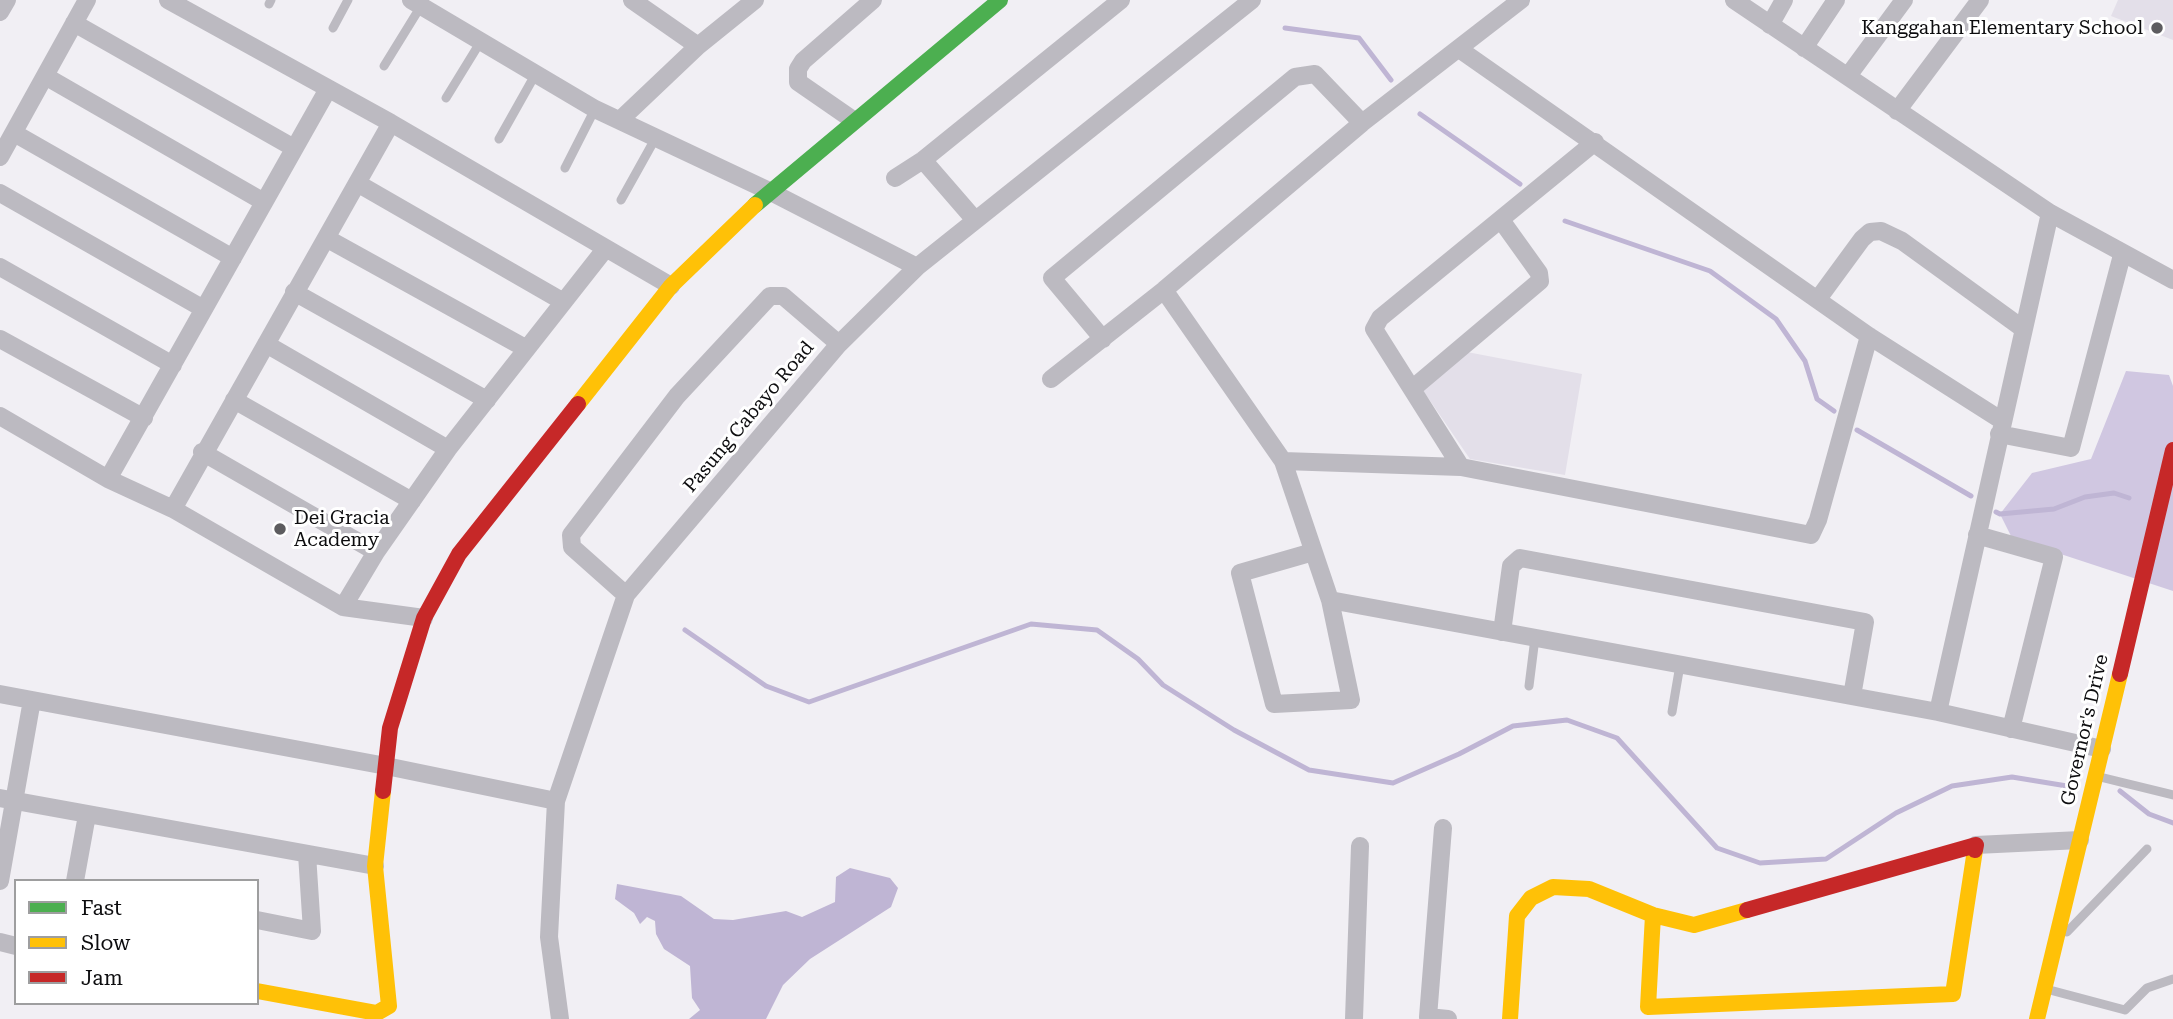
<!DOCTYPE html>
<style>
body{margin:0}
#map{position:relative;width:2173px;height:1019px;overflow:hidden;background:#f1eff4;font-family:"Roboto Serif",serif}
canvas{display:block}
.legend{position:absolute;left:14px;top:879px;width:245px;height:126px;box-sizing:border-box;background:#fff;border:2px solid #9e9e9f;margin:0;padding:9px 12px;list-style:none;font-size:21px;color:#0d0d0f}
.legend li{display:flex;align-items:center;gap:14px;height:35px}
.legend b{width:35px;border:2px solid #9e9e9f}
</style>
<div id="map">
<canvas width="2173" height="1019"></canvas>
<ul class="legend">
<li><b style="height:9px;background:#4caf50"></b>Fast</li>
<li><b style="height:9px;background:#ffc107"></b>Slow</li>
<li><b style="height:9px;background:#c62828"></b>Jam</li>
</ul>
</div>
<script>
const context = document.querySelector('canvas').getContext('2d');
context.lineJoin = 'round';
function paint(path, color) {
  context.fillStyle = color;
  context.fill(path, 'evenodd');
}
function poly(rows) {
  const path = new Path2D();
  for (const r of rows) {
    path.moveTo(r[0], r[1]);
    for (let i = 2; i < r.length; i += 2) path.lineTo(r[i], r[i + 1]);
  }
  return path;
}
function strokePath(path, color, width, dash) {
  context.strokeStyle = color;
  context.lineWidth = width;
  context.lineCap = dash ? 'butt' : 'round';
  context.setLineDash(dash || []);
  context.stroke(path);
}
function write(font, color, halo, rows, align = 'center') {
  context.font = font + ' "Roboto Serif",serif';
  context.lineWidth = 6;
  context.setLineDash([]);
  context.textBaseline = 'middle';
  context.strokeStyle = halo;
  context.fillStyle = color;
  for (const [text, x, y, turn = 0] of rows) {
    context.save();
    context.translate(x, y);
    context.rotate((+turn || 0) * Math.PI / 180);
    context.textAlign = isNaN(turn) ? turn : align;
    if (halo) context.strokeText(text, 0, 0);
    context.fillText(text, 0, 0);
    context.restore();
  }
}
paint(poly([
 [2118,0,2173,0,2173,40,2111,16],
 [1467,352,1582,374,1565,475,1470,459,1422,389]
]), '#e3dfe9');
paint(poly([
 [2126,371,2169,375,2173,386,2173,591,2012,538,2000,514,2032,473,2091,459]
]), '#d0c7e1');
paint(poly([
 [850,868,890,878,898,888,891,907,810,959,783,985,766,1019,689,1019,700,1010,692,998,690,966,664,949,656,934,655,921,647,917,640,924,634,913,615,899,617,884,681,896,714,919,733,920,786,911,802,917,835,902,836,877]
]), '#bfb5d4');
strokePath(poly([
 [1285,28,1359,38,1391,80],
 [1420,114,1520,184],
 [1565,221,1710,271,1776,319,1805,361,1817,399,1834,411],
 [1857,430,1971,496],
 [1996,512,2000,514,2054,509,2085,497,2114,493,2129,498],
 [685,630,766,686,809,702,1031,624,1097,630,1138,659,1163,685,1234,730,1309,770,1393,783,1459,754,1513,726,1567,720,1617,738,1717,848,1760,863,1826,859,1896,813,1952,786,2012,777,2067,786],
 [2120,791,2149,814,2173,823]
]), '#bfb5d4', 5);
strokePath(poly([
 [269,4,271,0],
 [333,28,348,0],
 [384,66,421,6],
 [446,98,481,41],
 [499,139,535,75],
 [565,168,595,109],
 [621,200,655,139],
 [1529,686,1535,638],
 [1672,712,1680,665],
 [2100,777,2173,795],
 [2067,932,2147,849],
 [2046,989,2125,1010,2147,988,2173,979]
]), '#bcbac1', 9);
strokePath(poly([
 [168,0,391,123,671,286],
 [411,0,595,109,769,191,917,267],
 [632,0,698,46],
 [1734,0,2050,213,2173,280],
 [0,12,7,0],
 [74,23,294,148],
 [1770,25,1784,0],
 [1804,48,1836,0],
 [1459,49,1869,336,2001,420],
 [45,76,264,202],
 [1848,76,1904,0],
 [1897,111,1980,0],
 [620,120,698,46,755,0],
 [853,120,798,82,798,69,803,61,873,0],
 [14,133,233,258],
 [0,157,87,0],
 [923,160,975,220],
 [895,178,923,160,1121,0],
 [357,183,562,301],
 [0,193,202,308],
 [326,238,525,348],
 [0,267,173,365],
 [1164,290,1283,461,1330,600,1351,700,1274,704,1240,573,1313,552],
 [294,292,487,400],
 [1818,299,1862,239,1870,232,1881,231,1902,241,2022,328],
 [0,339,144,418],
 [1103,339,1052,278,1295,77,1315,74,1362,123],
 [266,344,448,449],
 [1051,379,1164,290,1362,123,1521,0],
 [1412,389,1540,281,1539,273,1501,220],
 [234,400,412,501],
 [0,416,108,479,173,509,343,607,424,618],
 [1999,434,2071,448,2122,255],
 [202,452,376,552],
 [1283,461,1461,467,1811,535,1818,520,1869,336],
 [1461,467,1374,329,1380,318,1595,142],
 [108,479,328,89],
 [173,509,391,123],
 [1977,535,2054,557,2011,729],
 [626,595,572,547,571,535,677,396,770,296,783,296,839,344],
 [1330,600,1938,712,2102,749],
 [343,607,376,552,448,449,606,248],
 [1502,632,1511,566,1520,558,1865,622,1852,696],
 [0,694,386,766,556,801],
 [1938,712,2050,213],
 [0,798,375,866],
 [1443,828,1428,1017,1448,1019],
 [1976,845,2080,840],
 [0,881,32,700],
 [75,881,87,815],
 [257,920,312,931,307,854],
 [0,942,16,946],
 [560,1019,549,937,556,801,626,595,839,344,917,267,1252,0],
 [1354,1019,1360,846]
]), '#bcbac1', 18);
strokePath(poly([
 [755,205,1000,0]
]), '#4caf50', 16);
strokePath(poly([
 [578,404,671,286,755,205],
 [1653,915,1648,1007,1953,994,1975,850],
 [257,991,377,1013,389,1006,375,866,383,791],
 [1510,1019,1517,916,1531,898,1553,887,1589,889,1653,915,1694,925,1747,910],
 [2037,1019,2120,674]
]), '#ffc107', 16);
strokePath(poly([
 [2120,674,2173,450],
 [383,791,390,728,424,618,459,554,578,404],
 [1747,910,1976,845,1975,850]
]), '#c62828', 16);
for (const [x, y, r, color] of [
 [2157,28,7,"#5d5c5f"],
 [280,529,7,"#5d5c5f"]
]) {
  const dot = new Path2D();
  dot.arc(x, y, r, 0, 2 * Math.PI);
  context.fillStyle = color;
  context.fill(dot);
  strokePath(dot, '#fff', 2.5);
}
write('19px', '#0d0d0f', '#fff', [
 ["Kanggahan Elementary School",2143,28],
 ["Dei Gracia",294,518,"left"],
 ["Academy",294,540,"left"]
], 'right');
write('19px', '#0d0d0f', '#fff', [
 ["Pasung Cabayo Road",749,417,-50],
 ["Governor's Drive",2085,730,-77]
]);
</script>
